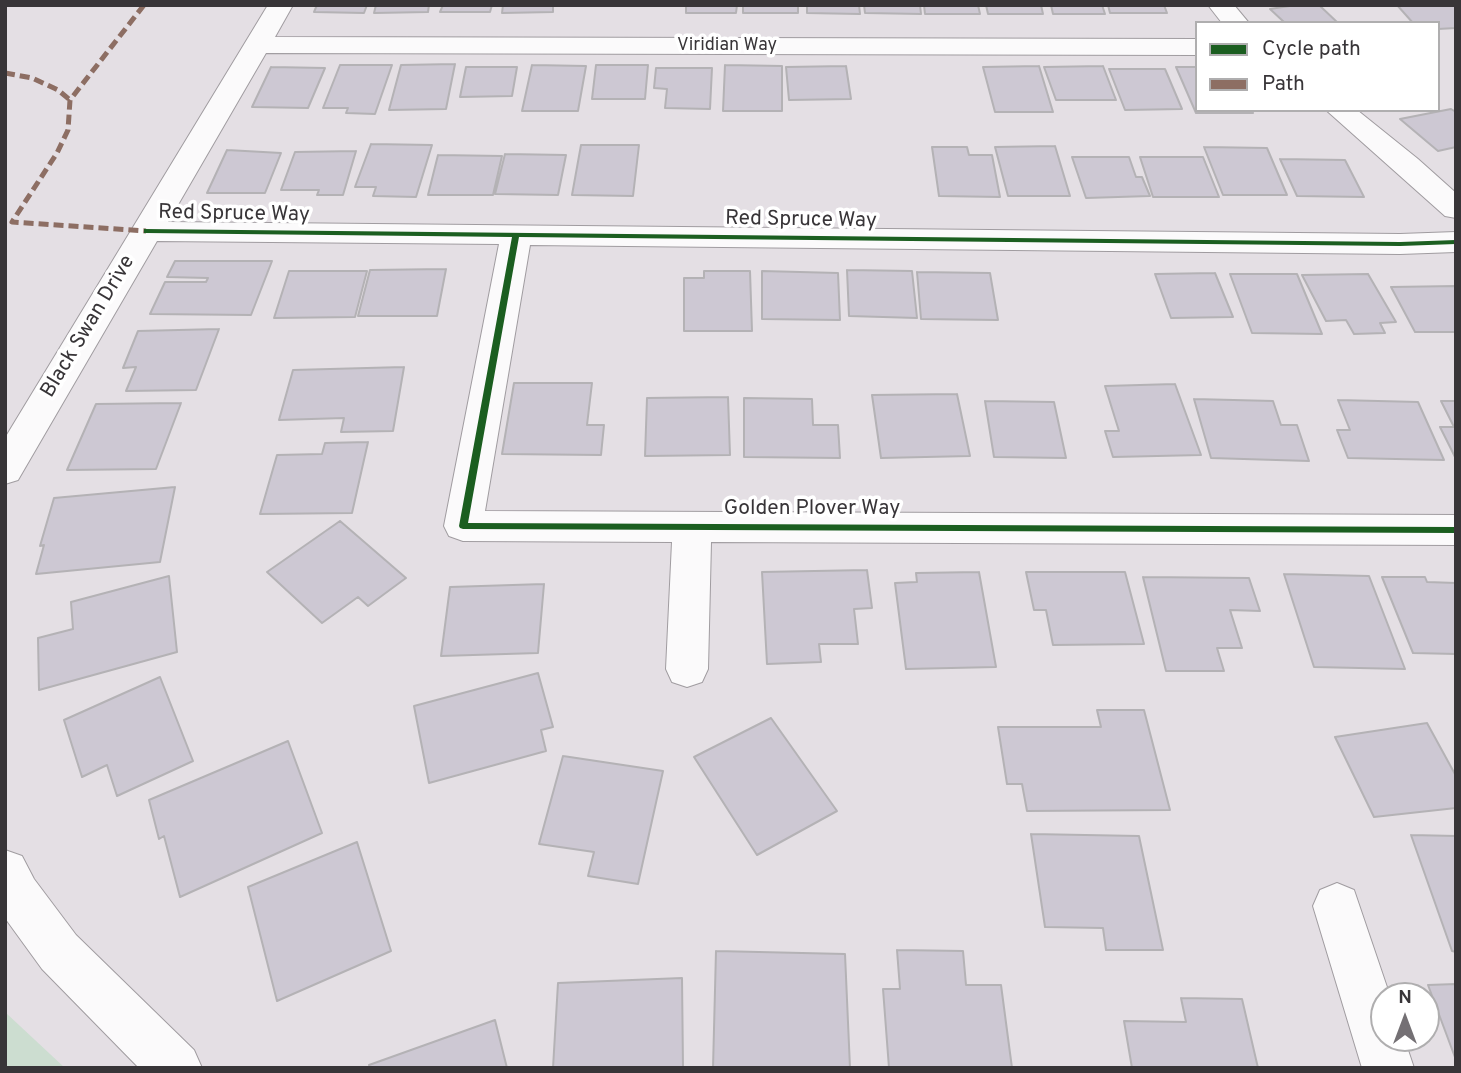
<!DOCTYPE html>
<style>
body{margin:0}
#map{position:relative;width:1461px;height:1073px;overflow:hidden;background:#e4dfe4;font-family:Overpass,sans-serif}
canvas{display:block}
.frame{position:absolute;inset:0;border:7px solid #383538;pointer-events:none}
.legend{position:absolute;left:1195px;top:21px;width:245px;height:91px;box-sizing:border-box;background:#fff;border:2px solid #afaeaf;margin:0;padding:9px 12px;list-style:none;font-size:21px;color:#383538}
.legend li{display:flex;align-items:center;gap:14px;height:35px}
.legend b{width:35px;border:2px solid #afaeaf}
.north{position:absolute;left:1370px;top:982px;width:70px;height:70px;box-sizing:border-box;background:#fff;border:2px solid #afaeaf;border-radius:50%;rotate:0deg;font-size:19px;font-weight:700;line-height:28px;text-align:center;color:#383538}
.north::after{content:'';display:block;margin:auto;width:24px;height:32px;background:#747074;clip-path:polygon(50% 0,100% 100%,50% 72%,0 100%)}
</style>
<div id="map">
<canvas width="1461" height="1073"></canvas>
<div class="frame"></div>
<ul class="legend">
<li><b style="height:9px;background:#1b5e20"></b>Cycle path</li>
<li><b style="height:9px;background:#8d6e63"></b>Path</li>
</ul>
<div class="north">N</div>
</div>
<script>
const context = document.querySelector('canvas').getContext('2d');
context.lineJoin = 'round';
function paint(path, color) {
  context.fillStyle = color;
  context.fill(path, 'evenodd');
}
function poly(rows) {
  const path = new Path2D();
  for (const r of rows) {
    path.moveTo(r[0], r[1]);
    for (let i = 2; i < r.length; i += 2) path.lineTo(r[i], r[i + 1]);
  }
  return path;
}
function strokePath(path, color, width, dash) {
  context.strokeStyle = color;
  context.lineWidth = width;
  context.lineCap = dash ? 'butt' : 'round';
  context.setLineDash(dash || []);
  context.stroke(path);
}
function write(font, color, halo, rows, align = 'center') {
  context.font = font + ' Overpass,sans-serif';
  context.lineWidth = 7;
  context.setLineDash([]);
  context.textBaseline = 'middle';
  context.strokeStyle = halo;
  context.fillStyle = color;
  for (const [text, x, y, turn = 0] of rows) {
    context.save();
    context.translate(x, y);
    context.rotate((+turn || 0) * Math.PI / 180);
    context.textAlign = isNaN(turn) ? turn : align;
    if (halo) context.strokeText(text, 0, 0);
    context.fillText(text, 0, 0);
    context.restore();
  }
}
paint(poly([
 [5,1012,65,1068,5,1068]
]), '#ccddd0');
const building = poly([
 [317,5,367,5,364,13,314,12,317,5],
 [376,5,429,5,428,12,374,13,376,5],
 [443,5,492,5,490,12,440,12,443,5],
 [503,5,553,5,553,12,502,13,503,5],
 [686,5,737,5,736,13,686,13,686,5],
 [743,5,798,5,798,13,743,13,743,5],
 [807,5,859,5,860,14,807,13,807,5],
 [864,5,920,5,921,14,865,13,864,5],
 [924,5,978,5,980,14,925,14,924,5],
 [986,5,1041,5,1043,14,988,14,986,5],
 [1051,5,1102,5,1105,14,1053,14,1051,5],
 [1108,5,1164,5,1167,13,1110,13,1108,5],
 [1296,5,1319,5,1338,23,1285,23,1270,9,1296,5],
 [1397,5,1456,5,1456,28,1438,29,1438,23,1413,23,1397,5],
 [455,64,446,109,389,110,401,65,455,64],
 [340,65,392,65,375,114,346,113,348,108,323,108,340,65],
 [532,65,586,66,578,111,522,111,532,65],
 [596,65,648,65,645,99,592,99,596,65],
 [725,65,782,66,782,111,723,111,725,65],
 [846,66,851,99,789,100,786,67,846,66],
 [1039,66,1053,112,995,112,983,67,1039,66],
 [1103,66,1116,100,1056,100,1044,67,1103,66],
 [271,67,325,68,308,108,252,107,271,67],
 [466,67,517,67,512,96,460,97,466,67],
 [1176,67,1197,67,1197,110,1252,110,1253,113,1196,113,1176,67],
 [656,68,712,68,710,109,665,108,667,89,654,88,656,68],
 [1109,69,1165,69,1182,109,1125,110,1109,69],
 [1451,109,1456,112,1456,147,1438,151,1400,119,1451,109],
 [371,144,432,145,416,197,373,196,376,187,355,187,371,144],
 [581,145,639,145,633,196,572,195,581,145],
 [1055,146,1070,196,1008,196,995,147,1055,146],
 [932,147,967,147,969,155,992,155,1000,197,939,196,932,147],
 [1204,147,1267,148,1287,195,1223,195,1204,147],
 [227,150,281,153,265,193,207,193,227,150],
 [356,151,343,195,317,195,319,190,281,190,295,152,356,151],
 [505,154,566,155,558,195,495,194,505,154],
 [438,155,502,156,493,195,428,195,438,155],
 [1072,157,1129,157,1136,177,1142,177,1150,196,1086,198,1072,157],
 [1140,157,1203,157,1219,197,1153,197,1140,157],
 [1280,159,1345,160,1364,197,1297,196,1280,159],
 [175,261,272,261,251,315,150,314,165,282,206,282,208,278,167,277,175,261],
 [446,269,437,316,358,316,370,270,446,269],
 [847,270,912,271,917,318,849,316,847,270],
 [289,271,367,271,355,317,274,318,289,271],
 [704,271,750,271,752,331,684,331,684,278,704,278,704,271],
 [762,271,838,273,840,320,762,319,762,271],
 [917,272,990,273,998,320,921,319,917,272],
 [1215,273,1233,317,1171,318,1155,274,1215,273],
 [1230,274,1297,274,1322,334,1252,333,1230,274],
 [1368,274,1396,322,1380,323,1385,333,1354,334,1346,320,1326,321,1302,275,1368,274],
 [1456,286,1456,332,1415,332,1391,287,1456,286],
 [219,329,196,390,126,391,136,367,123,368,138,331,219,329],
 [404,367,393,431,341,432,344,418,279,420,293,370,404,367],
 [514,383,592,383,587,425,604,425,601,455,502,454,514,383],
 [1175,384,1201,455,1113,457,1105,431,1119,431,1105,386,1175,384],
 [957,394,970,456,881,458,872,395,957,394],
 [728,397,730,455,645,456,647,398,728,397],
 [744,398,812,399,813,425,838,425,840,458,744,457,744,398],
 [1194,399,1273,401,1281,425,1297,425,1309,461,1211,458,1194,399],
 [1338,400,1418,402,1444,460,1348,458,1337,430,1350,430,1338,400],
 [985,401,1054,402,1066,458,994,457,985,401],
 [1441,401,1456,401,1456,459,1440,427,1454,427,1441,401],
 [181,403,156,469,67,470,96,404,181,403],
 [368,442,352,513,260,514,277,455,322,454,325,443,368,442],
 [175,487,160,562,36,574,44,545,40,546,54,498,175,487],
 [340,521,406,578,368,606,358,597,322,623,267,572,340,521],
 [867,570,872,608,854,609,858,644,819,644,821,662,767,664,762,572,867,570],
 [979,572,996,667,906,669,895,583,917,582,916,573,979,572],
 [1026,572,1125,572,1144,644,1053,645,1046,610,1034,610,1026,572],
 [1284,574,1369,576,1405,669,1314,667,1284,574],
 [169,576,177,652,39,690,38,638,73,629,71,602,169,576],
 [1143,577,1249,578,1260,611,1230,610,1242,648,1217,648,1224,671,1166,671,1143,577],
 [1382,577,1425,577,1427,582,1456,583,1456,654,1413,653,1382,577],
 [544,584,538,653,441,656,450,587,544,584],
 [538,673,553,727,541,730,546,751,429,783,414,706,538,673],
 [160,677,193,761,117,796,107,765,82,777,64,720,160,677],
 [1097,710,1144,710,1170,810,1027,811,1022,784,1007,784,998,727,1101,727,1097,710],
 [771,718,837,811,757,855,694,757,771,718],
 [1427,723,1456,776,1456,808,1374,817,1335,737,1427,723],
 [288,741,322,833,180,897,164,836,159,839,149,800,288,741],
 [563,756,663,771,638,884,588,876,594,852,539,844,563,756],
 [1031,834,1139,836,1163,950,1106,950,1103,928,1045,927,1031,834],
 [1411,835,1456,836,1456,952,1452,951,1411,835],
 [357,842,391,951,277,1001,248,887,357,842],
 [897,950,963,951,966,985,1001,985,1012,1068,889,1068,883,989,900,989,897,950],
 [716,951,845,954,850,1068,713,1068,716,951],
 [682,978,683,1068,553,1068,558,983,682,978],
 [1456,984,1456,1060,1428,985,1456,984],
 [1181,998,1242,999,1258,1068,1132,1068,1124,1021,1186,1022,1181,998],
 [495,1020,507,1068,370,1068,369,1065,495,1020]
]);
paint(building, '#cdc8d3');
strokePath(building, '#b4b2b5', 2);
const minor = poly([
 [268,5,293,5,275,37,1197,39,1197,55,266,53,168,222,1400,234,1456,232,1456,252,1400,254,530,245,485,511,1456,515,1456,545,711,542,708,669,702,682,687,687,672,682,666,669,672,542,463,541,449,536,444,526,499,244,157,241,18,480,5,484,5,438,268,5],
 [1208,5,1234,5,1249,23,1222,23,1208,5],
 [1326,110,1357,110,1418,159,1456,193,1456,218,1445,216,1326,110],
 [5,850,22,856,34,879,76,935,194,1050,202,1068,139,1068,42,969,5,918,5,850],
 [1337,883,1354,890,1390,996,1384,996,1384,1038,1404,1038,1414,1068,1362,1068,1313,906,1320,890,1337,883]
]);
strokePath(minor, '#a09ca0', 2);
paint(minor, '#fbfafb');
strokePath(poly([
 [144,5,70,100,68,130,57,153,12,222,146,231],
 [5,73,32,78,58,90,70,100]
]), '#8d6e63', 5, [10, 5]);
paint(poly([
 [144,229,1400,242,1456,240,1456,244,1400,246,519,237,468,523,1456,527,1456,533,463,529,460,528,459,526,512,237,146,233,144,233,144,229]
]), '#1b5e20');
write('18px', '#383538', '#fff', [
 ["Viridian Way",727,46]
]);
write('21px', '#383538', '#fff', [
 ["Red Spruce Way",234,215,1],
 ["Red Spruce Way",801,221,1],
 ["Black Swan Drive",89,327,-59],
 ["Golden Plover Way",812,510]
]);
</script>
